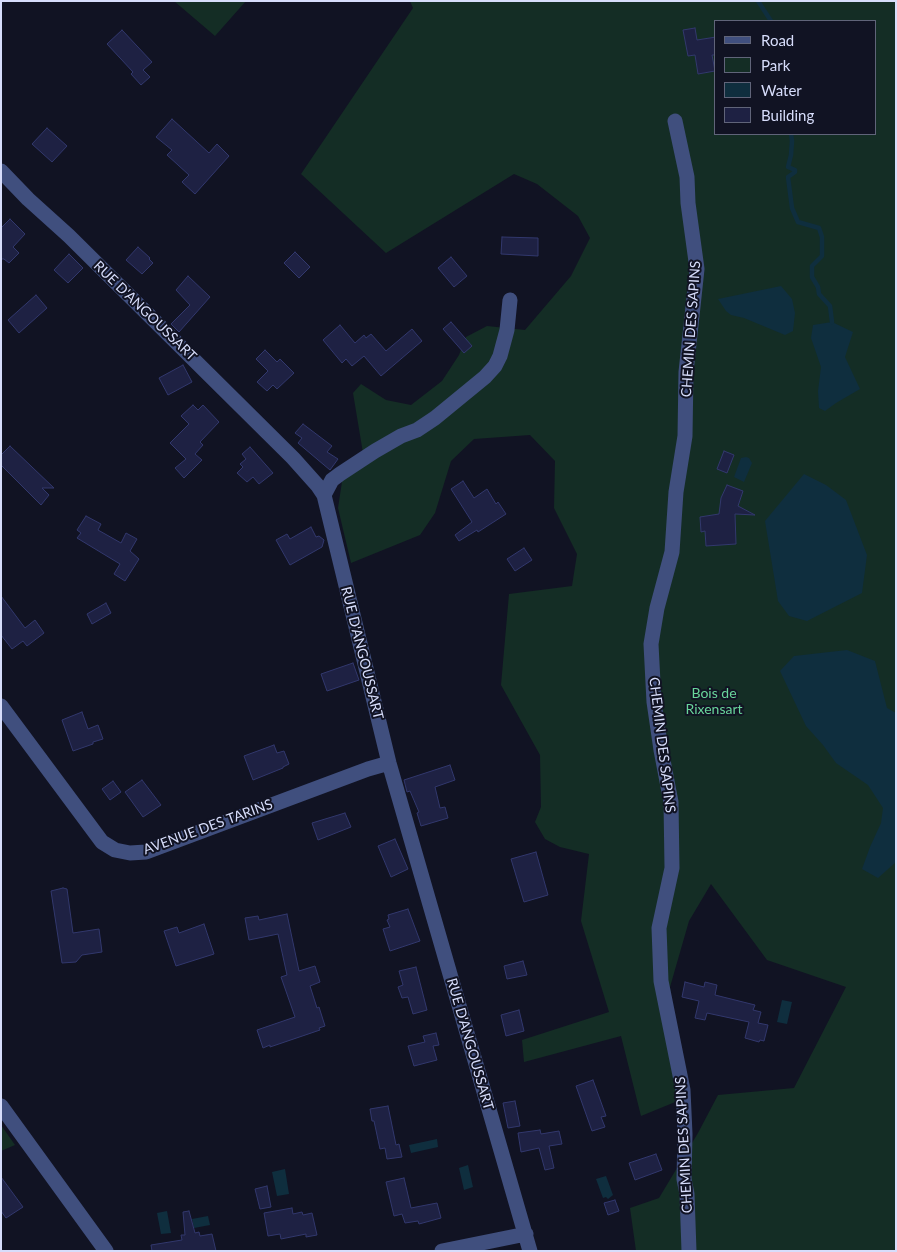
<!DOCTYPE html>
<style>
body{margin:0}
#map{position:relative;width:897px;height:1252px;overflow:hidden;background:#111323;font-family:Lato,sans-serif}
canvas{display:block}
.frame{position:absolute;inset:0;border:2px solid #d7ddfb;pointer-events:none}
.legend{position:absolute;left:714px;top:20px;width:162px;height:115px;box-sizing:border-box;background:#111323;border:1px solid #606479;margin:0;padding:6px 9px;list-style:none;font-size:15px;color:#d7ddfb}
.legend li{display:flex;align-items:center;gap:10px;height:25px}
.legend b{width:25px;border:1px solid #606479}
</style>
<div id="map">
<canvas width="897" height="1252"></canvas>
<div class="frame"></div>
<ul class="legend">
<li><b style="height:6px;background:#404f7e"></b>Road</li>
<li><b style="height:14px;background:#142d25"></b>Park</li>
<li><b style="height:14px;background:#0f2e3e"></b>Water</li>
<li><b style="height:14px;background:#1e2143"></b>Building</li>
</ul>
</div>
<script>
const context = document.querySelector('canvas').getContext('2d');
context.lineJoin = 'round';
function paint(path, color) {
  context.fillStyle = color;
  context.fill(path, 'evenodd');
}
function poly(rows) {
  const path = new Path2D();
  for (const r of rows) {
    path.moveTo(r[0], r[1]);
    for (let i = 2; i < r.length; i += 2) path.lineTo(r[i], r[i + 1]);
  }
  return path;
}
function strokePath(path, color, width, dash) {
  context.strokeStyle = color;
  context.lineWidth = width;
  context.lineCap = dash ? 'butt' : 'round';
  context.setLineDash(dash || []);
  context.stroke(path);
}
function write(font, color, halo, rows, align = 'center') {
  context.font = font + ' Lato,sans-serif';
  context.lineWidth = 4;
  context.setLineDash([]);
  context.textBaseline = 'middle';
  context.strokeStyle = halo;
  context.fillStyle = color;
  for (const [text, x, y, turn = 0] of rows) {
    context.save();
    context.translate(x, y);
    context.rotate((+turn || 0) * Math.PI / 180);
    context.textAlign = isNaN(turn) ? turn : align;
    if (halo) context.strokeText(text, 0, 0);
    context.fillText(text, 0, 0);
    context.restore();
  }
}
paint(poly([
 [174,1,246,1,215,36],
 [410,1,896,1,896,1251,636,1251,630,1208,659,1198,698,1133,718,1095,794,1088,846,987,767,960,711,884,689,921,670,987,685,1098,641,1116,621,1036,524,1062,522,1040,609,1012,581,921,589,854,560,847,545,839,535,822,541,807,540,755,501,685,509,594,572,586,577,554,554,508,555,461,530,435,474,439,451,461,435,513,420,535,351,563,338,508,343,475,363,453,353,393,361,384,386,400,411,405,442,381,459,355,466,337,487,326,525,330,571,276,590,238,578,216,537,184,514,174,386,253,301,174,413,8],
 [716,21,876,21,876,134,716,134],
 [1,1125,15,1145,1,1151]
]), '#142d25');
paint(poly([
 [781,286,792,299,795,313,793,331,785,335,744,318,731,315,726,311,718,299],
 [832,322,853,332,845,357,860,389,836,403,825,411,819,408,818,391,821,367,811,338,813,325],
 [746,457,749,458,752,463,744,482,734,477,741,458],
 [804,474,826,485,846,500,867,555,862,593,807,621,789,616,778,601,765,521],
 [847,650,875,661,887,708,896,713,896,862,878,878,862,869,870,847,881,823,883,808,868,785,836,763,823,745,806,726,780,671,794,656],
 [782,1000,792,1002,787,1024,777,1022],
 [437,1139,438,1147,411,1153,409,1145],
 [468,1165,473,1187,464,1190,459,1168],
 [285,1169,289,1194,277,1196,272,1172],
 [606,1176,613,1195,608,1199,606,1197,603,1198,596,1179],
 [167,1211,171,1233,161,1234,157,1213],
 [208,1216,210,1225,194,1228,192,1219]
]), '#0f2e3e');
strokePath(poly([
 [758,1,771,21],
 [791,134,792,141,791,155,788,167,795,170,795,172,788,177,792,208,798,222,819,228,822,237,822,256,812,266,812,277,818,287,819,294,830,306,832,322]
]), '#0f2e3e', 4.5);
const building = poly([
 [695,28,697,40,716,37,716,55,712,55,715,71,698,74,695,55,688,56,683,30,695,28],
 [122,30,152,62,143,70,150,77,141,85,131,74,133,72,107,44,122,30],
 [172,119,209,153,217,144,229,156,195,194,182,182,189,175,167,155,172,150,156,137,172,119],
 [47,128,67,146,52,162,32,144,47,128],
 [10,219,25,234,13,247,19,253,9,263,4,259,1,259,1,228,10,219],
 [502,237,538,238,538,256,501,254,502,237],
 [138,247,150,258,149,259,153,263,142,274,126,260,138,247],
 [295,252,310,267,299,278,284,263,295,252],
 [69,254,83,268,68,283,54,270,69,254],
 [451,257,467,276,454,287,438,268,451,257],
 [188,276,210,297,179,332,171,324,190,305,176,290,188,276],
 [36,295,47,308,19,333,8,320,36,295],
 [451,322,472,346,464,353,443,329,451,322],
 [340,325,355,343,364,335,366,338,371,334,386,351,412,329,422,341,381,376,364,356,352,366,346,359,342,363,323,340,340,325],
 [265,350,277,362,280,359,294,373,277,389,273,385,267,391,257,382,268,371,256,359,265,350],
 [183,365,192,382,168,395,159,378,183,365],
 [193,405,198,410,203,405,219,422,200,442,203,445,195,454,202,460,184,478,175,468,186,459,170,443,189,424,181,416,193,405],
 [303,424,332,446,327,452,338,459,330,470,298,443,302,438,295,433,303,424],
 [10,446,54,488,42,488,49,495,41,505,1,465,1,455,10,446],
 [250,447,273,473,259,484,253,477,247,482,237,473,243,467,240,464,246,459,242,454,250,447],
 [724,451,734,455,727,473,717,469,724,451],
 [463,481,474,498,487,489,496,504,498,502,506,514,478,532,477,530,459,541,455,535,472,522,451,489,463,481],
 [727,485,743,491,738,506,755,515,735,514,736,544,706,546,705,531,701,532,700,517,719,514,721,498,727,485],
 [86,516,101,524,98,530,121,543,126,533,137,539,130,551,139,559,125,581,114,574,120,564,77,538,81,533,77,530,86,516],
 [311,527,316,537,319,536,324,540,322,547,290,565,276,540,287,534,290,539,311,527],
 [524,548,532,560,515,571,507,559,524,548],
 [1,596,25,628,35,620,44,633,27,646,23,641,12,649,1,635,1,596],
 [106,603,111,613,92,624,87,614,106,603],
 [353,663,359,680,327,691,321,674,353,663],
 [82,712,88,729,98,725,103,739,93,742,93,744,73,751,62,720,82,712],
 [274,745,277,753,284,751,289,764,283,767,283,768,253,780,244,756,274,745],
 [450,765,455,780,435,787,440,808,445,807,448,818,421,826,417,813,419,812,410,791,407,792,404,780,450,765],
 [142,780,161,805,143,817,125,792,142,780],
 [113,781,121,792,110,800,102,789,113,781],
 [345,813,351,827,318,840,312,823,345,813],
 [395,839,408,869,391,877,378,846,395,839],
 [536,852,548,895,524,902,511,859,536,852],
 [63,888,67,889,73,933,99,929,102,952,82,955,76,962,62,963,51,891,63,888],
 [408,909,420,941,390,951,383,929,390,927,387,920,389,919,388,915,408,909],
 [287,914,299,971,315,966,320,982,310,986,317,1008,319,1007,325,1026,319,1028,320,1030,270,1047,270,1045,263,1048,257,1030,295,1017,281,977,287,975,278,934,249,940,245,918,258,916,259,920,287,914],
 [204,924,214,954,176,966,164,931,177,927,179,933,204,924],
 [523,961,527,975,507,979,504,966,523,961],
 [416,967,427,1010,413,1014,408,997,402,998,398,987,403,985,399,971,416,967],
 [685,982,704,987,705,982,717,985,715,995,755,1005,753,1010,761,1012,758,1023,768,1025,764,1041,760,1040,759,1042,745,1038,749,1022,707,1013,705,1020,695,1018,699,1001,682,997,685,982],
 [519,1010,524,1031,506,1036,501,1015,519,1010],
 [436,1033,439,1045,433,1046,437,1060,414,1066,408,1046,425,1042,423,1036,436,1033],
 [593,1080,606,1116,601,1117,605,1127,592,1131,576,1086,593,1080],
 [515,1101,520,1126,508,1128,503,1103,515,1101],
 [388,1106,396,1145,399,1144,402,1157,387,1159,385,1148,380,1149,374,1121,372,1121,370,1109,388,1106],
 [540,1130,541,1134,559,1131,562,1144,549,1146,554,1168,545,1170,539,1148,521,1152,518,1133,540,1130],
 [656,1154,662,1170,635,1180,629,1163,656,1154],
 [1,1177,23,1207,6,1218,1,1211,1,1177],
 [404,1178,411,1208,437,1203,441,1218,419,1224,418,1221,405,1223,402,1214,394,1216,386,1182,404,1178],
 [267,1186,271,1207,260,1209,255,1189,267,1186],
 [615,1200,619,1211,608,1215,604,1203,615,1200],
 [292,1208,293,1214,302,1212,303,1215,312,1213,317,1235,306,1237,306,1234,281,1239,280,1234,268,1236,264,1213,292,1208],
 [189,1211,195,1233,199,1232,200,1236,212,1234,216,1251,152,1251,151,1245,182,1240,181,1235,185,1235,183,1212,189,1211]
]);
paint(building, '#1e2143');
strokePath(building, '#32386d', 1);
strokePath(poly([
 [675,121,687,177,688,203,697,269,686,372,685,436,676,492,672,552,657,608,651,644,654,702,661,750,671,802,672,868,659,928,661,981,683,1090,685,1134,684,1179,687,1194,689,1251],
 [1,171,28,199,69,236,293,458,318,486,324,495,389,763,530,1251],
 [324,495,332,480,340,474,375,451,401,436,417,430,435,418,485,377,495,366,500,356,507,330,510,300],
 [1,706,102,842,115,850,130,853,146,852,368,769,389,763],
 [1,1106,106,1251],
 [442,1251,526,1234]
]), '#404f7e', 15);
write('14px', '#d7ddfb', '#111323', [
 ["RUE D'ANGOUSSART",145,311,44],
 ["CHEMIN DES SAPINS",691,329,-86],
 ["RUE D'ANGOUSSART",362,653,76],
 ["CHEMIN DES SAPINS",662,745,83],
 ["AVENUE DES TARINS",208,827,-20],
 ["RUE D'ANGOUSSART",470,1044,74],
 ["CHEMIN DES SAPINS",684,1145,-93]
]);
write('14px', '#69d59b', '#111323', [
 ["Bois de",714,693],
 ["Rixensart",714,709]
]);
</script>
